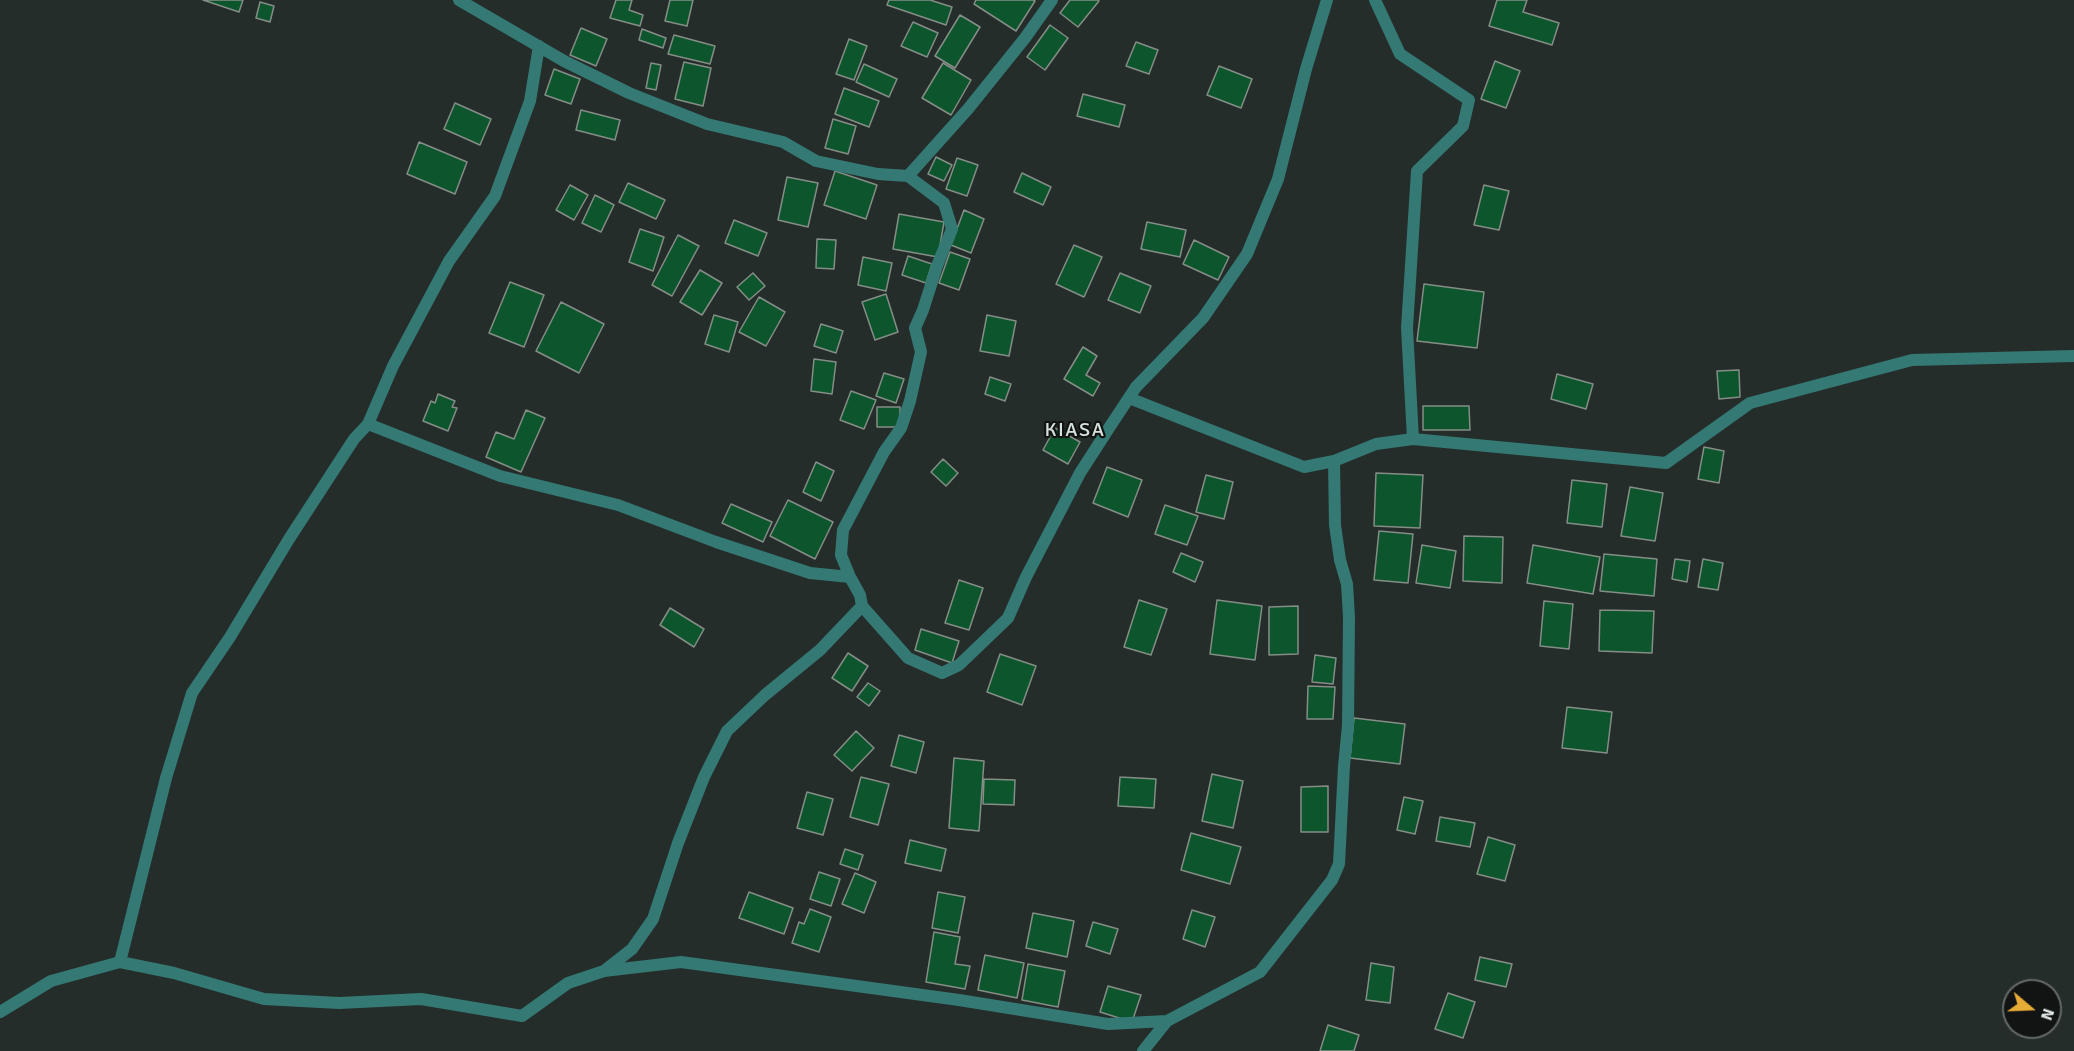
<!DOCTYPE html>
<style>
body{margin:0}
#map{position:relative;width:2074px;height:1051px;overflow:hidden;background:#252d2a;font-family:Signika,sans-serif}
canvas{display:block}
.north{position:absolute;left:2002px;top:979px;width:60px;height:60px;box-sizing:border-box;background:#111413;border:2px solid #656967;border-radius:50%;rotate:109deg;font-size:16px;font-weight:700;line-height:24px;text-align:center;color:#e2e8e6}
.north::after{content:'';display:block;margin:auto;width:21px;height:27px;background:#e7ac36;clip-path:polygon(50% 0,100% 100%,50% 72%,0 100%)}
</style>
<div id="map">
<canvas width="2074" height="1051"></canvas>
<div class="north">N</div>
</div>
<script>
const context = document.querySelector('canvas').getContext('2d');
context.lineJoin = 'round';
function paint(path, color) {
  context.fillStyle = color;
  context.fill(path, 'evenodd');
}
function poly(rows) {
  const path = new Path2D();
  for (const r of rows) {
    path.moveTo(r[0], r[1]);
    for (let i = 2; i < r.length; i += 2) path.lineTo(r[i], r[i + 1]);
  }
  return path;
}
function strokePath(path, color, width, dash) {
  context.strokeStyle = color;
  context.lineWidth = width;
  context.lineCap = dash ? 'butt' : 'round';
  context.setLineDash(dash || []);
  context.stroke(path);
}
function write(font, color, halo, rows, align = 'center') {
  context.font = font + ' Signika,sans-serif';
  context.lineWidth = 4.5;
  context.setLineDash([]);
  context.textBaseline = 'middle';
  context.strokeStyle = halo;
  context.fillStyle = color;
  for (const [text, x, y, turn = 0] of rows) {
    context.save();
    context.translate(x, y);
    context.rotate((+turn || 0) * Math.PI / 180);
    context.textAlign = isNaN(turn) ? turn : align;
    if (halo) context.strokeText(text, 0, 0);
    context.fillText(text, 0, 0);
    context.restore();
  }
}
const building = poly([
 [203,0,243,0,239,12,203,0],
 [616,0,632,0,629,10,643,15,640,26,610,18,616,0],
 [670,0,693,0,687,26,665,21,670,0],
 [889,0,930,0,952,7,946,25,887,5,889,0],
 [976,0,1033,0,1035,1,1016,31,974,4,976,0],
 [1070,0,1098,0,1099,1,1078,27,1060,13,1070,0],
 [1497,0,1527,0,1523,12,1559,23,1552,45,1489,26,1497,0],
 [260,2,274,6,270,22,256,18,260,2],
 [960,15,980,27,955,68,935,56,960,15],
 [913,22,938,33,927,57,901,46,913,22],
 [1050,25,1068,38,1045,70,1027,57,1050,25],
 [581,28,607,39,596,66,570,55,581,28],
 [642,29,666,38,663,48,639,40,642,29],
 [674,35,715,46,710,64,668,54,674,35],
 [849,39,867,46,854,80,836,74,849,39],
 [1136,42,1158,50,1149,74,1126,66,1136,42],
 [1495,61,1520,71,1506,108,1481,99,1495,61],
 [684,62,711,68,703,106,675,99,684,62],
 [651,63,661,65,656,90,646,88,651,63],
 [943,63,971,80,951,115,922,98,943,63],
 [864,64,897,79,889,97,856,82,864,64],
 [1219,66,1252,79,1241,108,1207,95,1219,66],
 [554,69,580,79,571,104,545,95,554,69],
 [844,88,879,101,869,127,835,114,844,88],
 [1083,94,1125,105,1119,127,1077,116,1083,94],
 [455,103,491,119,480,145,444,129,455,103],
 [581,110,620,120,615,140,576,130,581,110],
 [833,119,856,126,848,154,825,148,833,119],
 [419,142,467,162,455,194,407,174,419,142],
 [936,157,952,165,944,181,928,174,936,157],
 [957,158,978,165,967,196,946,189,957,158],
 [835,171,877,185,866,219,824,205,835,171],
 [1022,173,1051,187,1043,205,1014,192,1022,173],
 [787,177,818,183,808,227,778,220,787,177],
 [628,183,665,200,656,219,619,202,628,183],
 [570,185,588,195,574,220,556,210,570,185],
 [1484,185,1509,191,1499,230,1474,225,1484,185],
 [595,195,614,205,601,232,582,223,595,195],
 [964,210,984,219,971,253,951,245,964,210],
 [899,214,944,222,938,257,893,249,899,214],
 [734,220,767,233,758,256,725,243,734,220],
 [1147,222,1186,230,1180,257,1141,249,1147,222],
 [640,229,664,237,653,271,629,262,640,229],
 [678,235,699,246,672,296,652,285,678,235],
 [817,239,836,240,834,269,816,268,817,239],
 [1194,240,1229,257,1218,280,1183,264,1194,240],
 [1074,245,1102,257,1084,297,1056,284,1074,245],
 [950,252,970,259,959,290,939,283,950,252],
 [908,256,932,264,926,283,902,275,908,256],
 [863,257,892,263,886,291,858,285,863,257],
 [700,270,722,283,702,315,680,302,700,270],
 [753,273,765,286,749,300,737,287,753,273],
 [1120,273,1151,286,1140,313,1108,300,1120,273],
 [510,282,544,295,524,347,489,333,510,282],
 [1424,284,1484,292,1477,348,1417,341,1424,284],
 [886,294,898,332,875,340,862,302,886,294],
 [759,297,785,312,766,346,739,332,759,297],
 [561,302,604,324,579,373,536,351,561,302],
 [714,315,738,322,729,352,705,344,714,315],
 [987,315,1016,321,1009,356,980,351,987,315],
 [821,324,843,331,836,353,814,346,821,324],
 [1083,347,1097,356,1086,375,1100,383,1093,396,1064,379,1083,347],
 [814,359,836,362,832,394,811,391,814,359],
 [1739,370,1740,397,1719,399,1717,371,1739,370],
 [884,373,904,379,896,403,876,396,884,373],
 [1557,374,1593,384,1586,409,1551,399,1557,374],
 [990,377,1011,384,1005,401,985,394,990,377],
 [851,391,876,400,864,429,840,420,851,391],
 [438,394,455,401,452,407,457,408,448,431,423,421,431,401,435,403,438,394],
 [1423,406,1469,406,1470,430,1423,430,1423,406],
 [877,407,900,407,900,427,877,427,877,407],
 [526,410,545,418,521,472,486,457,496,432,514,439,526,410],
 [1055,428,1080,442,1068,464,1043,450,1055,428],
 [1704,447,1724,451,1719,483,1698,479,1704,447],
 [943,459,958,473,946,486,931,472,943,459],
 [816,462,834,471,821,501,803,492,816,462],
 [1107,467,1142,480,1128,517,1093,503,1107,467],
 [1376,473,1423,475,1420,528,1374,526,1376,473],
 [1206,475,1233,482,1224,519,1196,512,1206,475],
 [1572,480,1607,484,1602,527,1567,523,1572,480],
 [1630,487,1663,493,1655,541,1621,536,1630,487],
 [788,500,833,522,815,559,770,536,788,500],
 [731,504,772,522,763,542,722,523,731,504],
 [1165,505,1198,516,1187,545,1155,534,1165,505],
 [1379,531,1413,534,1408,583,1374,580,1379,531],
 [1464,536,1503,537,1502,583,1463,581,1464,536],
 [1422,545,1456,551,1450,588,1416,583,1422,545],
 [1533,545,1600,557,1593,594,1527,583,1533,545],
 [1181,553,1203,562,1195,582,1173,572,1181,553],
 [1604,554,1657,559,1654,596,1600,591,1604,554],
 [1675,559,1690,561,1687,582,1672,579,1675,559],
 [1703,559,1723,563,1718,590,1698,587,1703,559],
 [959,580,983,588,969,630,945,623,959,580],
 [1139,600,1167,609,1151,655,1124,647,1139,600],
 [1217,600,1262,606,1255,660,1210,654,1217,600],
 [1544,601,1573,604,1569,649,1540,646,1544,601],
 [1298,606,1298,654,1269,655,1269,607,1298,606],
 [670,608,704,629,694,647,660,625,670,608],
 [1600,610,1654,611,1652,653,1599,651,1600,610],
 [921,629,959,641,952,663,915,650,921,629],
 [848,653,868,666,852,691,832,678,848,653],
 [1000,654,1036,666,1022,705,987,692,1000,654],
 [1315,655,1336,658,1333,684,1312,682,1315,655],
 [868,683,880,691,869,706,857,697,868,683],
 [1308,686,1335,687,1333,719,1307,719,1308,686],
 [1567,707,1612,712,1607,753,1562,748,1567,707],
 [1354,718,1405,724,1400,764,1350,758,1354,718],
 [856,731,874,748,852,771,834,755,856,731],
 [899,735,924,742,916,773,891,766,899,735],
 [954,758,984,761,979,831,949,828,954,758],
 [1212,774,1243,781,1233,828,1202,821,1212,774],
 [861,777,889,784,878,825,850,817,861,777],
 [1120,777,1156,779,1154,808,1118,806,1120,777],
 [984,779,1015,780,1014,805,983,804,984,779],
 [1328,786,1328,832,1301,832,1301,787,1328,786],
 [807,792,833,799,823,835,797,828,807,792],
 [1404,797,1423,801,1415,834,1397,830,1404,797],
 [1440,817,1475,823,1470,847,1436,841,1440,817],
 [1191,833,1241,847,1230,884,1181,870,1191,833],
 [1488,837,1515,845,1505,881,1477,874,1488,837],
 [910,840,946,849,941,871,905,863,910,840],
 [845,849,863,855,858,870,840,864,845,849],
 [819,872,840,879,831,906,810,899,819,872],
 [855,873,876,882,864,913,842,904,855,873],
 [749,892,793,908,784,934,739,918,749,892],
 [938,892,965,897,958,933,932,928,938,892],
 [810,909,831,917,819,952,792,943,799,922,804,924,810,909],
 [1192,910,1215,917,1205,947,1183,939,1192,910],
 [1033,913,1074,921,1067,957,1026,948,1033,913],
 [1093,922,1118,929,1110,954,1086,946,1093,922],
 [934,932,960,937,955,964,970,966,965,989,926,982,934,932],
 [985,955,1024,963,1017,998,978,990,985,955],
 [1480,957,1512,964,1506,987,1475,980,1480,957],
 [1371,963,1394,967,1390,1003,1366,1000,1371,963],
 [1028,964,1065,971,1058,1007,1022,1000,1028,964],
 [1108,986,1141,995,1132,1022,1100,1012,1108,986],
 [1448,993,1475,1002,1463,1038,1435,1029,1448,993],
 [1328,1025,1359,1035,1354,1051,1320,1051,1328,1025]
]);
paint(building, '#0d552c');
strokePath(building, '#858d87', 1.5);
strokePath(poly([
 [459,0,564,61,629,93,707,124,783,142,816,161,878,174,908,176,944,203,952,229,937,266,923,310,915,328,921,352,910,401,901,428,884,452,843,530,841,555,850,577,860,595,862,606,908,658,942,673,959,665,1008,618,1026,577,1080,473,1109,428,1136,387,1203,318,1247,254,1278,179,1306,69,1327,0],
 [1375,0,1400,54,1469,100,1463,126,1417,171,1407,328,1413,439],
 [908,176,968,109,1025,38,1052,0],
 [1129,398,1304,467,1334,461,1376,444,1413,439,1666,463,1750,403,1912,360,2074,356],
 [368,424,500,476,618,505,716,542,810,573,850,577],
 [120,962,166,778,192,693,230,637,289,539,354,439,368,424,393,366,449,261,495,196,530,101,539,46],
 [604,971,681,962,959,1000,1108,1024,1167,1021,1260,972,1332,880,1339,864,1344,766,1348,725,1349,617,1347,584,1340,560,1335,525,1334,461],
 [0,1012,51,981,120,962,174,973,264,999,339,1003,421,999,522,1016,568,983,604,971,632,949,653,919,678,843,704,777,727,731,765,695,820,650,862,606],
 [1143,1051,1167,1021]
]), '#347974', 12);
context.letterSpacing = '1.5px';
write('20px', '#d6e1dd', '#111413', [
 ["KIASA",1075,431]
]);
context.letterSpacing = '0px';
</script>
